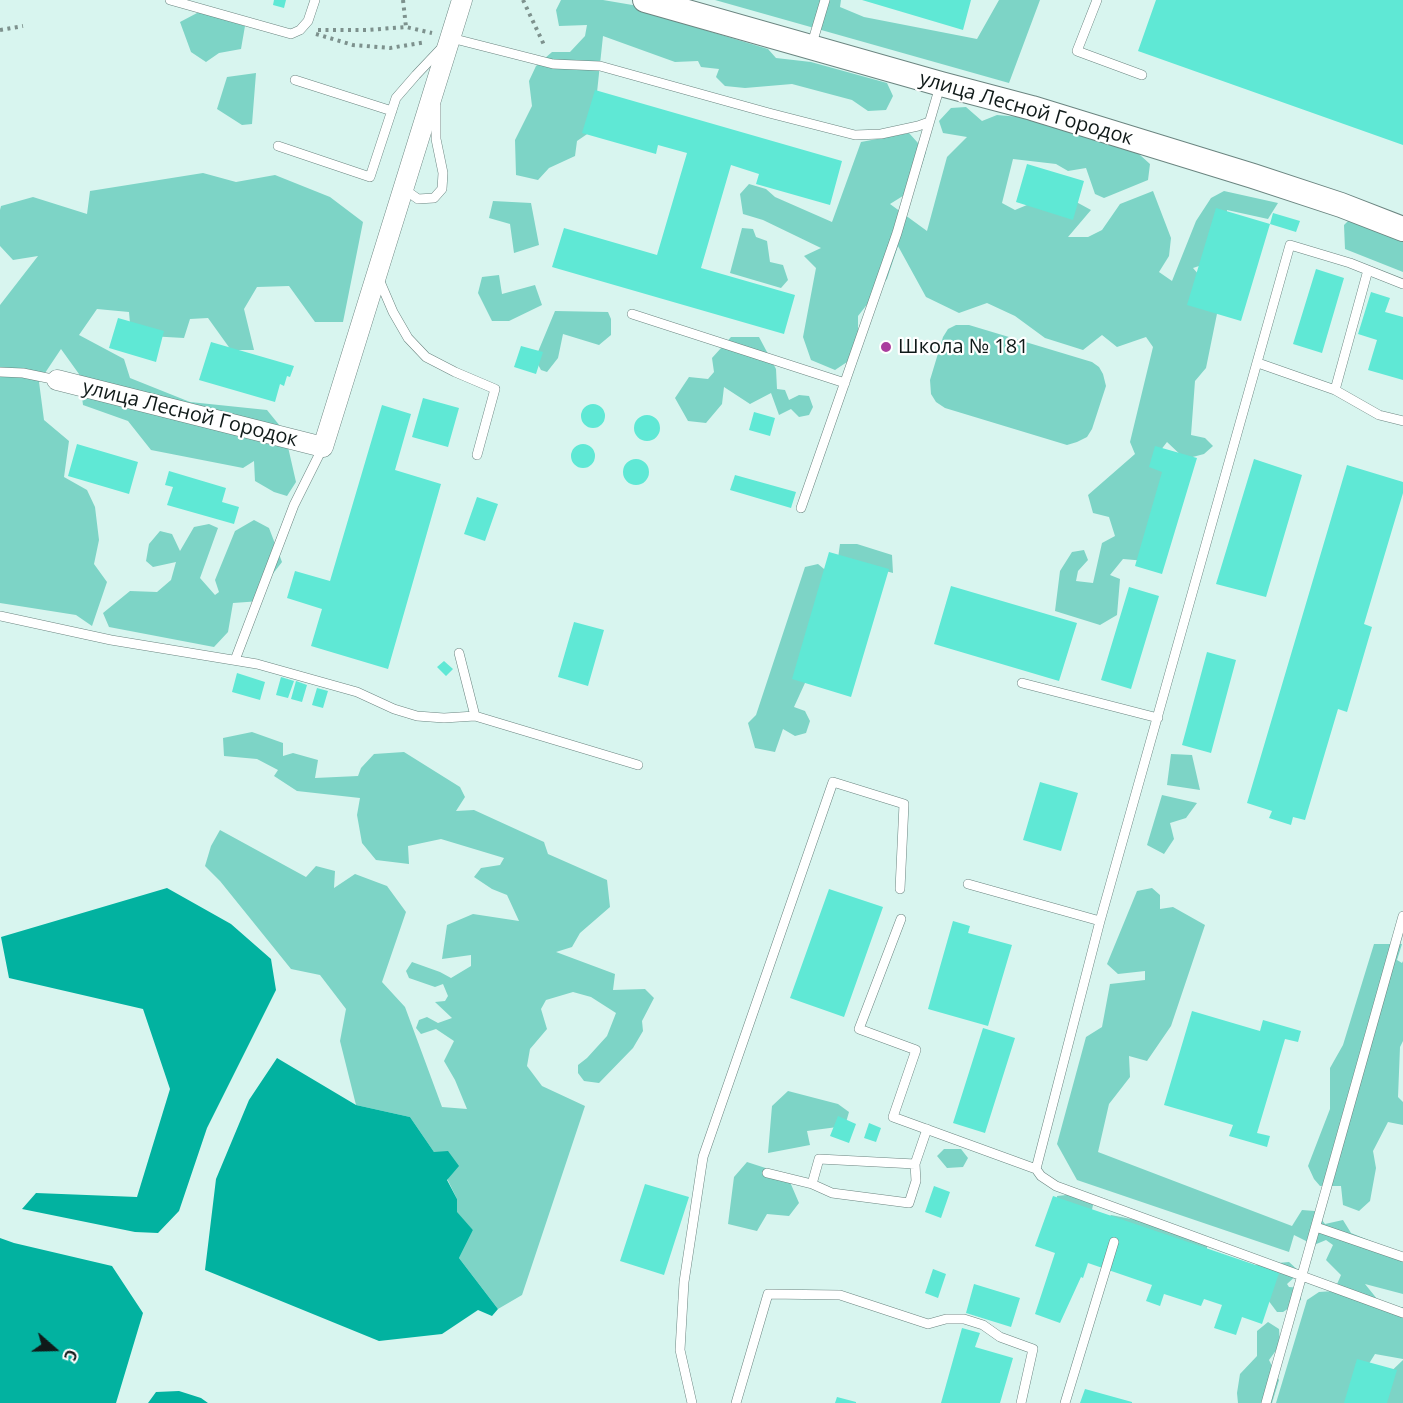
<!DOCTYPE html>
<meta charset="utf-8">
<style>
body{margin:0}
#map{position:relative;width:1403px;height:1403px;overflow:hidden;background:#d8f5ef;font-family:"Open Sans",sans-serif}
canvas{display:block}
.north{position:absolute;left:24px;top:1319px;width:60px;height:60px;-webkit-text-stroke:4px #fff;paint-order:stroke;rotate:110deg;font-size:16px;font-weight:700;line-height:24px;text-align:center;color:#101a19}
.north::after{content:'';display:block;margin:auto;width:21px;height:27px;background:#101a19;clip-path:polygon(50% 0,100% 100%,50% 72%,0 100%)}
</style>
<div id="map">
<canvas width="1403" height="1403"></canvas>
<div class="north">С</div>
</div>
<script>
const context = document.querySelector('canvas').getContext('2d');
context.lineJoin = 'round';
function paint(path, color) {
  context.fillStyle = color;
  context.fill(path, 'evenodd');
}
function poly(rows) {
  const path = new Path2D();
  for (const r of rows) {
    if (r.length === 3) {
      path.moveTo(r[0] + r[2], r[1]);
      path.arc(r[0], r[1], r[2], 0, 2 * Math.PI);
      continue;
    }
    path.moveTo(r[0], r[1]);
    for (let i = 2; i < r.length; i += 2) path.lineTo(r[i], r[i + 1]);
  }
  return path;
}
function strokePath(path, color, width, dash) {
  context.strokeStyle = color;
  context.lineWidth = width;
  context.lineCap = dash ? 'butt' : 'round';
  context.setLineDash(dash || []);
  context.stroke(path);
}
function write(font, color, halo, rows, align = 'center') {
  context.font = font + ' "Open Sans",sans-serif';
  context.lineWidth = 4.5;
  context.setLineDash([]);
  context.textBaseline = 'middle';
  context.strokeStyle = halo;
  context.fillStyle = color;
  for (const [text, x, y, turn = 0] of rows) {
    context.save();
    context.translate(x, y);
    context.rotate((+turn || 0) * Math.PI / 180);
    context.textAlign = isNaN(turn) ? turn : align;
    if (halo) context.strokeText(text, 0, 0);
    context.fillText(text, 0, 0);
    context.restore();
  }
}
paint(poly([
 [561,0,603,0,656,9,695,27,768,49,776,58,811,62,887,83,893,96,886,110,868,111,852,100,792,84,745,88,725,86,716,77,719,69,701,67,698,61,675,62,603,36,593,130,577,141,575,156,549,168,538,180,516,175,515,140,532,106,529,81,536,66,552,52,570,52,585,36,587,25,559,26,556,10],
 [715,0,841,0,840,7,864,17,977,39,999,0,1040,0,1009,83],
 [199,12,245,26,241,49,219,53,206,62,191,52,180,22],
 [256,73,252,124,242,125,217,109,227,77],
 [966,107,982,121,997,115,1056,120,1130,146,1150,164,1148,180,1104,198,1095,194,1086,168,1068,171,1056,164,1013,159,1002,203,1015,210,1058,192,1091,210,1068,237,1088,237,1102,230,1120,204,1153,191,1171,238,1169,256,1159,272,1172,281,1196,221,1211,198,1224,191,1278,203,1268,219,1227,210,1225,244,1211,262,1193,268,1220,299,1206,368,1195,381,1191,435,1205,438,1213,446,1204,454,1185,459,1167,442,1157,455,1171,465,1146,561,1123,559,1110,575,1120,579,1117,615,1100,625,1055,611,1060,571,1072,552,1084,550,1088,560,1078,571,1076,581,1093,583,1102,543,1115,536,1109,517,1093,513,1088,495,1135,454,1130,442,1153,347,1146,337,1117,347,1102,335,1083,350,1045,338,1015,316,987,303,959,313,926,297,898,246,887,279,858,316,858,336,850,360,835,370,811,360,803,337,816,268,804,256,821,248,763,220,743,214,740,194,749,184,766,189,775,197,832,222,861,142,909,133,926,152,914,189,890,204,927,231,947,157,967,137,943,133,939,121,951,108],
 [203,173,236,182,275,175,330,197,363,222,343,322,315,322,289,286,257,287,244,309,254,350,231,350,208,318,190,319,184,338,131,335,129,312,97,309,79,335,124,359,130,378,190,402,267,410,280,426,273,445,288,447,296,482,287,496,274,492,255,481,254,461,243,468,151,450,128,421,83,405,79,374,61,349,39,382,44,420,69,441,64,477,87,490,95,507,99,540,94,564,107,582,92,626,76,615,0,603,0,305,38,256,13,260,0,246,0,210,1,206,33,197,87,214,90,191],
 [493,201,531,203,539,245,514,253,510,224,489,218],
 [1349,220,1403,238,1403,272,1345,249,1344,225],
 [742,228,753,229,756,237,767,241,770,262,783,265,788,280,781,288,730,273],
 [499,275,502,294,535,285,542,305,509,321,492,321,478,293,482,277],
 [555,311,608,312,611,319,611,335,599,345,563,334,558,358,547,372,541,370,535,359],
 [956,325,969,325,1092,362,1099,367,1103,374,1106,386,1092,429,1087,437,1077,442,1067,445,945,408,936,402,931,394,930,380,943,337,948,329],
 [731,337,759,337,776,369,777,389,785,390,789,400,799,395,809,396,813,407,809,415,799,417,791,409,779,415,771,393,750,404,724,387,722,404,706,423,688,421,675,398,689,377,708,379,714,372,712,358],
 [254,520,269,528,282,562,268,580,261,601,233,603,228,632,214,647,109,627,103,613,130,591,157,592,171,580,176,562,153,567,146,561,149,544,160,531,172,534,180,551,194,527,209,524,218,528,200,578,215,595,219,592,215,580,235,531],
 [840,544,857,544,892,555,893,573,838,558],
 [818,564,835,578,810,672,794,707,805,711,810,721,806,733,795,736,783,729,775,752,755,748,748,723,756,715,805,567],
 [252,732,283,743,283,756,293,753,318,760,315,778,358,776,361,768,374,754,404,752,460,787,465,797,456,811,474,810,544,842,548,854,607,880,610,907,580,933,572,947,556,952,615,974,613,990,645,989,654,998,642,1021,643,1031,633,1048,599,1083,584,1081,578,1073,578,1065,587,1058,607,1036,616,1013,591,997,573,992,546,1000,541,1009,547,1029,530,1049,527,1066,542,1086,585,1106,522,1295,498,1309,459,1258,473,1230,457,1213,457,1199,434,1152,410,1117,356,1105,340,1041,346,1009,320,975,291,969,220,881,205,866,211,846,220,830,306,877,316,866,335,871,334,888,355,874,387,886,406,912,382,982,405,1007,442,1107,467,1109,455,1080,444,1061,454,1041,436,1029,421,1034,416,1028,419,1020,427,1017,438,1023,452,1018,435,1002,445,1001,448,996,443,984,435,987,409,978,406,971,412,962,440,972,451,978,471,966,471,955,442,959,447,925,473,914,519,921,507,895,492,889,474,877,481,868,500,865,504,858,441,839,408,846,409,864,376,860,362,843,357,815,360,798,297,791,274,776,278,770,257,759,224,756,223,738],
 [1171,754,1192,755,1200,790,1167,785],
 [1162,795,1197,803,1186,818,1170,823,1174,839,1164,854,1147,845],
 [1152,888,1160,895,1160,909,1173,907,1205,925,1171,1026,1147,1061,1129,1056,1130,1077,1109,1104,1098,1152,1292,1226,1302,1210,1315,1211,1325,1224,1343,1220,1351,1233,1403,1254,1403,1294,1365,1284,1386,1310,1403,1307,1403,1359,1375,1354,1352,1391,1357,1403,1276,1403,1307,1300,1319,1292,1334,1291,1341,1275,1326,1260,1333,1245,1326,1240,1314,1245,1294,1235,1289,1252,1077,1180,1057,1144,1086,1037,1102,1027,1110,984,1145,980,1145,971,1118,974,1107,964,1137,891],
 [1374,944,1402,944,1397,960,1402,963,1403,961,1403,1041,1400,1047,1398,1097,1403,1102,1403,1125,1388,1122,1373,1151,1376,1168,1370,1201,1359,1211,1343,1205,1341,1186,1320,1186,1314,1179,1308,1166,1330,1109,1330,1068,1343,1045],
 [788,1091,838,1104,849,1112,845,1126,807,1131,810,1145,768,1153,772,1106],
 [944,1149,961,1149,968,1158,963,1167,947,1168,937,1156],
 [747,1162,787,1175,799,1203,789,1216,767,1214,757,1231,728,1224,734,1177],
 [1085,1193,1093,1205,1090,1219,1058,1212,1057,1196],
 [1111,1215,1146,1222,1207,1245,1207,1252,1105,1224],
 [1289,1262,1300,1272,1287,1284,1289,1287,1301,1288,1301,1300,1283,1312,1277,1312,1268,1300,1256,1265],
 [1268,1322,1279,1329,1280,1345,1269,1360,1279,1380,1272,1403,1238,1403,1237,1393,1240,1374,1257,1356,1257,1331],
 [1403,1360,1403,1403,1385,1403,1382,1380]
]), '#7dd4c6');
paint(poly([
 [167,888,231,924,271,959,276,990,207,1128,179,1211,158,1233,135,1232,22,1209,36,1193,137,1197,170,1089,143,1009,9,978,1,937],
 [277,1058,356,1105,410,1117,434,1152,448,1151,459,1166,447,1180,457,1199,457,1212,473,1230,459,1258,498,1309,492,1316,478,1310,442,1334,379,1341,205,1270,216,1179,249,1100],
 [0,1238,14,1243,112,1266,143,1313,116,1403,0,1403],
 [179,1391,201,1398,208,1403,148,1403,156,1392]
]), '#02b2a0');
paint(poly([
 [274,0,286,0,284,8,273,5],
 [862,0,971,0,963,30],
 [1156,0,1403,0,1403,145,1138,51],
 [595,90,842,161,830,205,756,184,759,174,731,165,701,268,795,295,784,334,552,267,564,228,657,255,687,153,658,145,656,154,582,133],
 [1027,164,1084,181,1073,220,1016,202],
 [1216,208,1270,224,1241,321,1187,305],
 [1273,213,1300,221,1296,232,1270,224],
 [1316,269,1344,278,1322,353,1293,344],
 [1371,292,1390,298,1385,312,1403,317,1403,380,1368,370,1377,340,1358,334],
 [118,318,164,331,156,362,109,348],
 [211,342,294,366,290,377,287,376,284,386,280,384,275,402,199,380],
 [521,346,543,352,536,374,514,367],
 [423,398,459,408,448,447,412,437],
 [593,416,12],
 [382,405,411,414,395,470,441,484,388,669,311,646,322,609,287,598,295,571,330,581],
 [754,412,775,418,770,436,749,430],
 [647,428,13],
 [583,456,12],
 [77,444,138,462,129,494,68,476],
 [1155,446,1197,458,1162,574,1135,566,1162,472,1149,467],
 [636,472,13],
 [1254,459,1302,475,1266,597,1216,584],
 [1347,465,1403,482,1403,493,1364,624,1372,627,1347,712,1338,709,1305,820,1293,817,1291,825,1269,818,1272,811,1247,803],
 [169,471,226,488,222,502,239,507,234,524,167,505,173,487,165,485],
 [735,475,796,492,791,508,730,490],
 [477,497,498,504,485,541,464,534],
 [829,552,889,569,851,697,792,679],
 [951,586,1077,623,1059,681,934,644],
 [1129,587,1159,596,1131,689,1101,680],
 [574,622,604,630,588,686,558,677],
 [1207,652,1236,660,1211,753,1182,745],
 [444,661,453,669,446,676,437,667],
 [237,673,265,682,260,700,232,692],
 [281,677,294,681,288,698,276,695],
 [296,681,307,685,302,702,291,699],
 [317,688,328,691,323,708,312,705],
 [1040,782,1078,793,1061,851,1023,840],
 [829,889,883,907,844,1017,790,998],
 [953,921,970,926,968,933,1012,945,988,1026,928,1009],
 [1192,1011,1260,1031,1263,1020,1301,1031,1298,1042,1285,1039,1257,1133,1270,1136,1267,1147,1229,1136,1233,1125,1164,1105],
 [983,1028,1015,1038,985,1133,953,1123],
 [838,1116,856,1124,849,1143,830,1136],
 [869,1123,881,1128,876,1142,864,1138],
 [645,1184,689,1197,664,1275,620,1261],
 [934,1186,950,1192,941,1218,925,1212],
 [1053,1196,1279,1273,1262,1324,1242,1317,1236,1335,1214,1328,1222,1305,1204,1299,1201,1306,1164,1294,1160,1306,1146,1301,1152,1285,1088,1263,1083,1278,1081,1277,1060,1323,1035,1314,1055,1253,1035,1246],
 [933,1269,946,1274,938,1298,925,1293],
 [974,1284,1020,1298,1011,1327,966,1313],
 [962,1328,980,1333,975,1347,1013,1358,1000,1403,941,1403],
 [1357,1359,1397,1370,1387,1403,1344,1403],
 [1085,1389,1132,1402,1132,1403,1080,1403],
 [837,1397,856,1402,856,1403,835,1403]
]), '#5fe8d5');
const service = poly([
 [170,0,291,34,300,30,308,21,315,0],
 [1097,0,1077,51,1142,75],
 [811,47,825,0],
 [295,80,392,111],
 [278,146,370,177,396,98,416,75,451,38,553,64,600,66,769,113,855,135,881,134,918,126,929,122],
 [404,189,418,199,434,198,442,189,443,173,436,139,436,105],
 [378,277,393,312,408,338,426,357,455,372,495,389,477,455],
 [1403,284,1350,263,1290,245,1100,921,1036,1169,1041,1176,1056,1186,1403,1313],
 [632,314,845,383],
 [1258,363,1335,390,1379,415,1403,421],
 [0,372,23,373,57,380],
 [1335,390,1368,270],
 [801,508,897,233,940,86],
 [0,616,111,640,257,664,357,692,394,709,417,716,444,718,475,716,638,765],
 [459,653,475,716],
 [235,660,294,505,323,447],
 [1022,683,1158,718],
 [968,884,1100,921],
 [901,919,859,1029,916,1050,893,1117,1036,1169],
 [915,1164,819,1159,812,1184,832,1193,909,1203,916,1181,915,1164,927,1129],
 [767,1173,812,1184],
 [1316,1227,1403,1257],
 [692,1403,680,1350,684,1282,703,1157,833,782,904,804,900,889],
 [736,1403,768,1294,840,1295,928,1324,946,1319,964,1319,983,1325,1000,1337,1033,1349,1021,1403],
 [1065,1403,1114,1242],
 [1266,1403,1403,916]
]);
const minor = poly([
 [57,380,323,447,462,0]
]);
const tertiary = poly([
 [645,0,941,84,1032,108,1253,176,1341,205,1403,229]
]);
strokePath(service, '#6b8580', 10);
strokePath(minor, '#6b8580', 21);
strokePath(tertiary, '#6b8580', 26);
strokePath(poly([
 [403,0,406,27],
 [523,0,545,47],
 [0,30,23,26],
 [318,30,367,30,406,27,432,33],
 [316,34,353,45,390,48,426,42]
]), '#7d918d', 4, [3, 4.5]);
strokePath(service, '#fff', 9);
strokePath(minor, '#fff', 20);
strokePath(tertiary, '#fff', 24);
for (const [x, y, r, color] of [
 [886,347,6,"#aa3e9e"]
]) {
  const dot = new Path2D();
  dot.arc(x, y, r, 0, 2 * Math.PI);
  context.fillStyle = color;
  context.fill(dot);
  strokePath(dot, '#fff', 2);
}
write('20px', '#101a19', '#fff', [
 ["улица Лесной Городок",1026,109,16],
 ["улица Лесной Городок",190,414,14]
]);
write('20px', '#101a19', '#fff', [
 ["Школа № 181",898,347]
], 'left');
</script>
